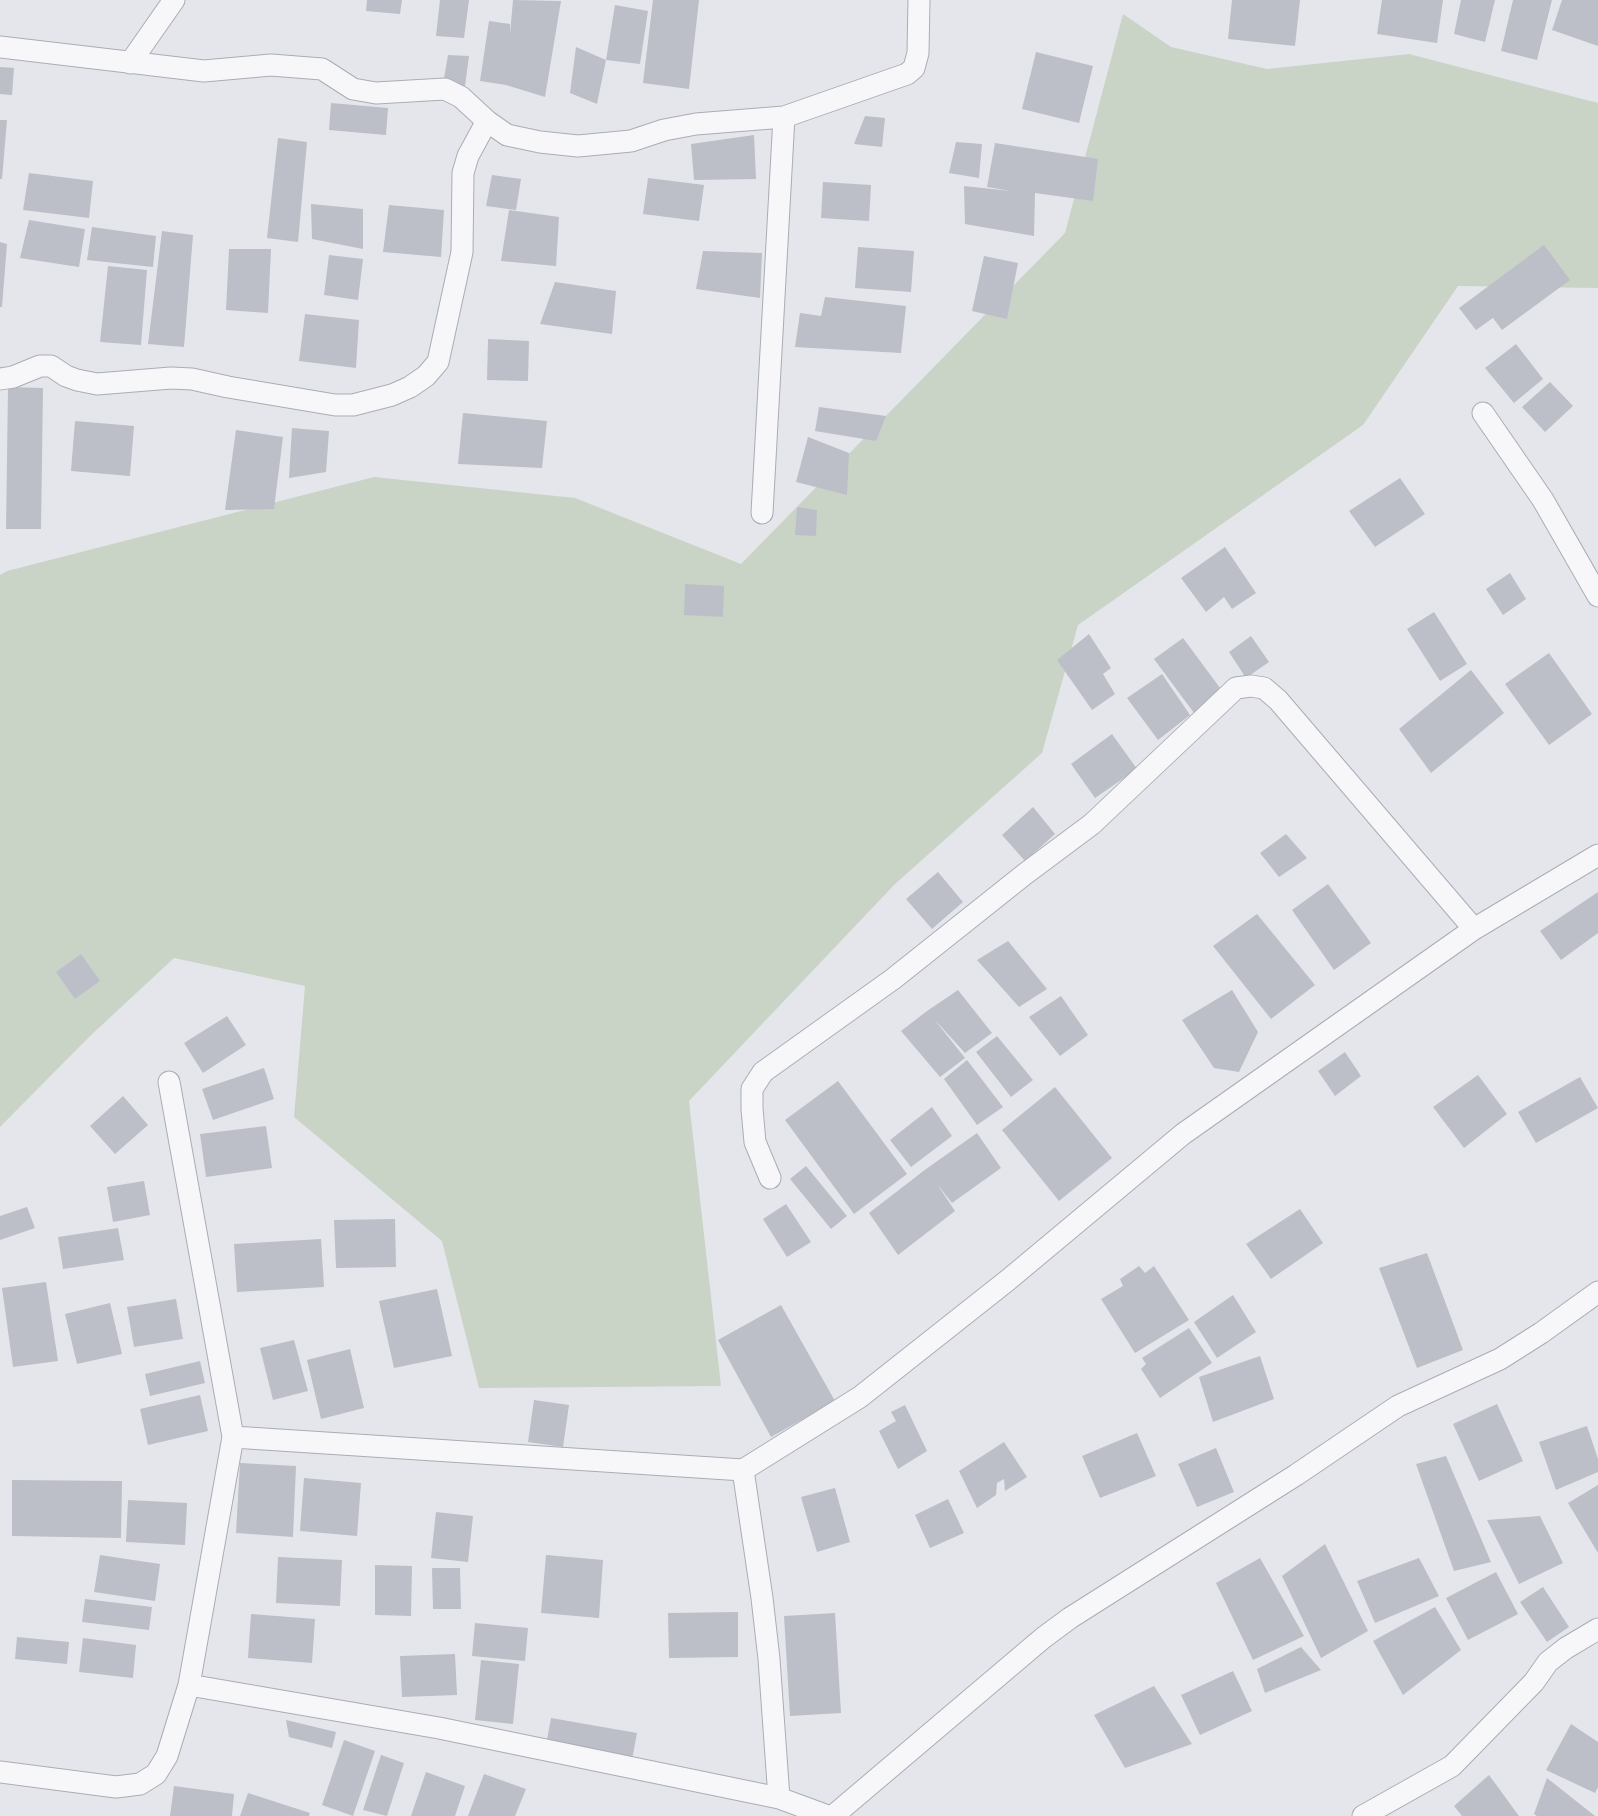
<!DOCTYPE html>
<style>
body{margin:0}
canvas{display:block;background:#e4e6eb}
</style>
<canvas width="1598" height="1816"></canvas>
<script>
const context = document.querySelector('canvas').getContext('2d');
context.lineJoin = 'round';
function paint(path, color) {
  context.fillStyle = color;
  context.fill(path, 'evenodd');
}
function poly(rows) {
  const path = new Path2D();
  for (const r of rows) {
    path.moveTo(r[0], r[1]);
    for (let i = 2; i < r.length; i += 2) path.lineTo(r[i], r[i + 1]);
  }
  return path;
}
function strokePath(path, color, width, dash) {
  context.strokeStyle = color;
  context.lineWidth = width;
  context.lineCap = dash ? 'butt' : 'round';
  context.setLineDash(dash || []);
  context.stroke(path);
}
paint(poly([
 [1123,14,1171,47,1267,69,1409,54,1598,103,1598,288,1458,286,1363,425,1078,625,1042,753,895,884,689,1101,721,1386,479,1388,442,1241,294,1117,305,986,174,958,90,1036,0,1127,0,575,7,571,374,477,575,498,741,564,1065,233]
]), '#c9d4c6');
paint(poly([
 [367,0,402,0,400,14,366,11],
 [440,0,469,0,464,38,436,36],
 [513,0,561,1,545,97,506,85,480,81,489,21,510,24,510,34],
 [653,0,699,0,689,89,643,83],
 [1232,0,1300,0,1295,46,1228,39],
 [1382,0,1443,0,1437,43,1377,34],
 [1461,0,1495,0,1485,42,1454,34],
 [1513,0,1552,0,1537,60,1501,51],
 [1562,0,1598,0,1598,46,1552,30],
 [615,5,648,11,640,64,606,60],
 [576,47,606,60,597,104,570,93],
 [1036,52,1093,66,1079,123,1022,109],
 [448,55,469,56,465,86,443,84],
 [0,67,14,68,12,95,0,94],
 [331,103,388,108,386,135,329,130],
 [865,116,885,118,882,147,854,144],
 [0,120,7,120,2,179,0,179],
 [754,135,756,179,694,180,691,144],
 [278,138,307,142,298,242,267,238],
 [956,142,982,144,979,178,949,173],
 [995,143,1098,159,1093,201,1035,193,1034,236,965,224,964,186,1011,191,987,187],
 [29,173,93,181,89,218,23,210],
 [492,175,521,179,516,210,486,206],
 [648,178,704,185,699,221,643,214],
 [823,182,871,185,869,221,821,218],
 [311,204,363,209,363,249,312,239],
 [389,205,444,210,441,257,383,252],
 [509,210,559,217,556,266,501,261],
 [29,220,85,229,79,267,20,258],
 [92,227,156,236,153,267,87,260],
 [162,231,193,235,184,347,148,344],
 [0,242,7,244,2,307,0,307],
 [1544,245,1570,280,1502,330,1493,318,1476,330,1459,308],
 [858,247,914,251,911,292,855,288],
 [229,249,271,249,268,313,226,310],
 [703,251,762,253,760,298,696,289],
 [329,255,363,259,358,300,324,295],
 [984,256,1018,263,1007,319,972,311],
 [108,266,147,270,141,345,100,342],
 [555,282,616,291,612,334,540,324],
 [825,297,906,306,901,353,795,347,800,313,821,316],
 [305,314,359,320,356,368,299,361],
 [488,339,529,341,528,381,487,380],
 [1516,344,1543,379,1514,403,1485,368],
 [1550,382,1573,406,1545,432,1522,407],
 [8,387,43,388,41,529,6,529],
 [819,407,886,416,876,441,815,431],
 [463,413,547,421,542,468,458,464],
 [75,421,134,426,130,476,71,471],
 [292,428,329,431,326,472,289,478],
 [236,430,283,437,274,509,225,510],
 [808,437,849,453,847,495,796,482],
 [1400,478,1425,514,1375,547,1349,511],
 [797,507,817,510,816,536,795,535],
 [1225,547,1256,593,1232,609,1224,597,1206,612,1181,578],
 [1510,573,1526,599,1503,615,1486,589],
 [685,584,724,586,723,617,684,615],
 [1434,612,1467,664,1440,681,1407,629],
 [1089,634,1111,668,1103,674,1115,694,1092,710,1057,660],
 [1251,636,1269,662,1246,678,1229,652],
 [1183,638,1226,696,1197,717,1154,659],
 [1549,653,1592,714,1549,745,1505,684],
 [1471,670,1504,713,1431,773,1399,729],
 [1162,674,1190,715,1158,740,1127,698],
 [1112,734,1137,769,1095,798,1071,764],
 [1033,807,1055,834,1025,861,1002,835],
 [1286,834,1307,858,1279,877,1260,853],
 [938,872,963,902,932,929,906,899],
 [1328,884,1371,943,1334,970,1292,910],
 [1598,892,1598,933,1561,960,1540,931],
 [1257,914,1315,985,1271,1019,1213,946],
 [1008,941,1047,989,1019,1007,977,960],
 [81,954,100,981,75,999,56,972],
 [958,990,992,1033,965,1053,934,1019,965,1058,940,1077,901,1031,927,1011],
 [1232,990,1258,1032,1239,1072,1214,1068,1182,1020],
 [1061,996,1088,1035,1060,1056,1029,1017],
 [227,1016,246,1045,203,1073,184,1043],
 [997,1036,1033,1080,1011,1097,976,1052],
 [1345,1052,1361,1076,1335,1096,1318,1071],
 [967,1060,1003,1107,977,1125,944,1079],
 [264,1068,274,1099,213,1120,202,1089],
 [1478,1075,1507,1114,1464,1148,1433,1107],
 [1580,1077,1598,1108,1536,1143,1518,1112],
 [838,1081,907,1174,854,1214,785,1120],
 [1055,1087,1112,1158,1059,1201,1002,1130],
 [123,1096,148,1125,115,1154,90,1126],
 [932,1107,952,1136,911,1167,890,1140],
 [266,1126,272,1168,206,1177,200,1134],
 [977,1133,1001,1168,952,1203,937,1184,955,1211,898,1255,869,1213,926,1169],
 [806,1166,847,1216,831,1229,790,1179],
 [144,1181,150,1215,113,1222,107,1187],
 [786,1204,811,1242,787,1257,763,1219],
 [27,1207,35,1228,0,1240,0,1216],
 [1300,1209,1323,1243,1271,1279,1246,1244],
 [395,1219,396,1267,336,1268,334,1220],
 [118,1228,124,1260,63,1269,58,1237],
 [321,1239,324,1287,237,1292,234,1244],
 [1427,1253,1463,1350,1417,1368,1379,1268],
 [1139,1266,1145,1273,1154,1266,1189,1320,1135,1353,1101,1299,1123,1286,1120,1279],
 [46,1282,58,1361,13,1367,2,1288],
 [437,1289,452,1356,394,1368,379,1301],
 [1233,1295,1256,1332,1217,1358,1194,1322],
 [176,1299,183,1339,134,1347,127,1307],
 [110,1303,122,1354,77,1364,65,1314],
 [781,1305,835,1401,771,1437,718,1340],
 [1189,1328,1212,1363,1160,1398,1141,1369,1146,1364,1142,1358],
 [294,1340,308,1391,273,1400,260,1348],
 [350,1349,364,1408,321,1419,307,1360],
 [1260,1356,1274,1399,1213,1422,1199,1377],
 [200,1361,205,1383,150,1396,145,1374],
 [200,1395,208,1431,148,1445,140,1409],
 [534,1400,569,1405,563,1447,528,1442],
 [1497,1404,1523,1461,1479,1481,1453,1424],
 [905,1405,927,1451,898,1469,879,1431,896,1421,891,1412],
 [1587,1426,1598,1459,1598,1472,1556,1490,1539,1442],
 [1137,1433,1156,1476,1100,1498,1082,1456],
 [1004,1442,1027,1477,1005,1491,1004,1479,997,1483,996,1495,977,1508,959,1471],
 [1216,1448,1234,1492,1197,1507,1178,1464],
 [1446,1456,1491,1562,1454,1571,1416,1464],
 [240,1463,296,1466,293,1537,236,1533],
 [304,1478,361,1483,357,1536,300,1531],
 [12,1480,122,1481,121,1538,12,1536],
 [1598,1485,1598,1553,1568,1503],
 [835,1488,850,1542,817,1552,801,1497],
 [948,1499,964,1533,930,1548,915,1515],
 [128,1500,187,1503,185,1545,126,1542],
 [436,1512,473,1516,468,1562,431,1558],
 [1540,1516,1563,1563,1519,1584,1487,1520],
 [1325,1544,1368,1631,1321,1658,1282,1576],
 [100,1555,160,1564,155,1601,94,1592],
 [546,1555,603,1560,599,1618,541,1613],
 [278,1557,342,1560,340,1606,276,1603],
 [1260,1558,1304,1636,1253,1660,1216,1583],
 [1419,1558,1439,1596,1375,1623,1357,1581],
 [375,1565,412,1566,411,1616,375,1615],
 [432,1568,460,1568,461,1609,433,1609],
 [1496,1572,1518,1614,1468,1640,1446,1598],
 [1543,1587,1569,1627,1547,1642,1520,1602],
 [85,1599,152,1607,149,1630,82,1622],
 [1435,1607,1461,1650,1403,1695,1373,1641],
 [738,1612,738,1657,669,1658,668,1613],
 [835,1613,841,1713,790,1716,784,1616],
 [251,1614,315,1619,312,1663,248,1658],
 [475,1623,528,1628,525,1661,472,1656],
 [17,1637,69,1642,67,1664,15,1659],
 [83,1638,136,1645,133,1678,79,1672],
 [1301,1647,1321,1670,1265,1693,1257,1669],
 [455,1654,457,1695,402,1697,400,1656],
 [481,1660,519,1664,513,1724,475,1720],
 [1233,1671,1252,1711,1200,1735,1181,1695],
 [1154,1686,1192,1744,1125,1768,1094,1715],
 [551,1718,637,1733,632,1760,546,1745],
 [286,1720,336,1732,332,1748,289,1737],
 [1571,1724,1598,1742,1598,1787,1595,1793,1546,1770],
 [344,1740,375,1751,353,1816,322,1805],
 [381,1755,404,1763,387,1816,363,1810],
 [426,1772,465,1786,455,1816,411,1816],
 [484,1774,526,1789,515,1816,468,1816],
 [1489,1775,1519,1816,1462,1816,1454,1806],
 [1547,1778,1595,1816,1537,1816,1534,1814],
 [174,1786,234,1794,232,1816,170,1816],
 [248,1793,310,1813,309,1816,240,1816]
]), '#bcbfc7');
const minor = poly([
 [0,47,204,71,271,65,322,69,353,89,376,93,445,89,461,97,487,121,507,135,540,142,578,146,631,141,664,130,696,124,784,117,907,74,914,68,918,53,919,0],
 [130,63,174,0],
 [0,379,13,377,40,366,51,366,66,376,77,380,97,384,171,378,192,379,228,387,335,405,353,405,392,395,410,387,426,376,438,362,462,252,463,173,468,156,487,121],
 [1483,413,1543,500,1598,596],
 [762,513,784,117],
 [770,1178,755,1142,752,1109,752,1089,763,1072,893,979,1025,874,1092,824,1236,688,1251,686,1264,688,1278,700,1474,929],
 [233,1437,743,1470,860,1397,1008,1280,1183,1134,1474,929,1598,855],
 [743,1470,762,1598,769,1659,779,1798],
 [189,1685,439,1728,779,1798,828,1816],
 [0,1772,116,1787,140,1784,156,1774,167,1756,189,1685,233,1437,169,1082],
 [833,1816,1043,1638,1070,1618,1296,1475,1398,1406,1500,1359,1541,1333,1598,1292],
 [1363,1816,1452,1766,1534,1682,1548,1662,1566,1648,1598,1629]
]);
strokePath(minor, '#a9adb5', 23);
strokePath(minor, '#f7f7f9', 21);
</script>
